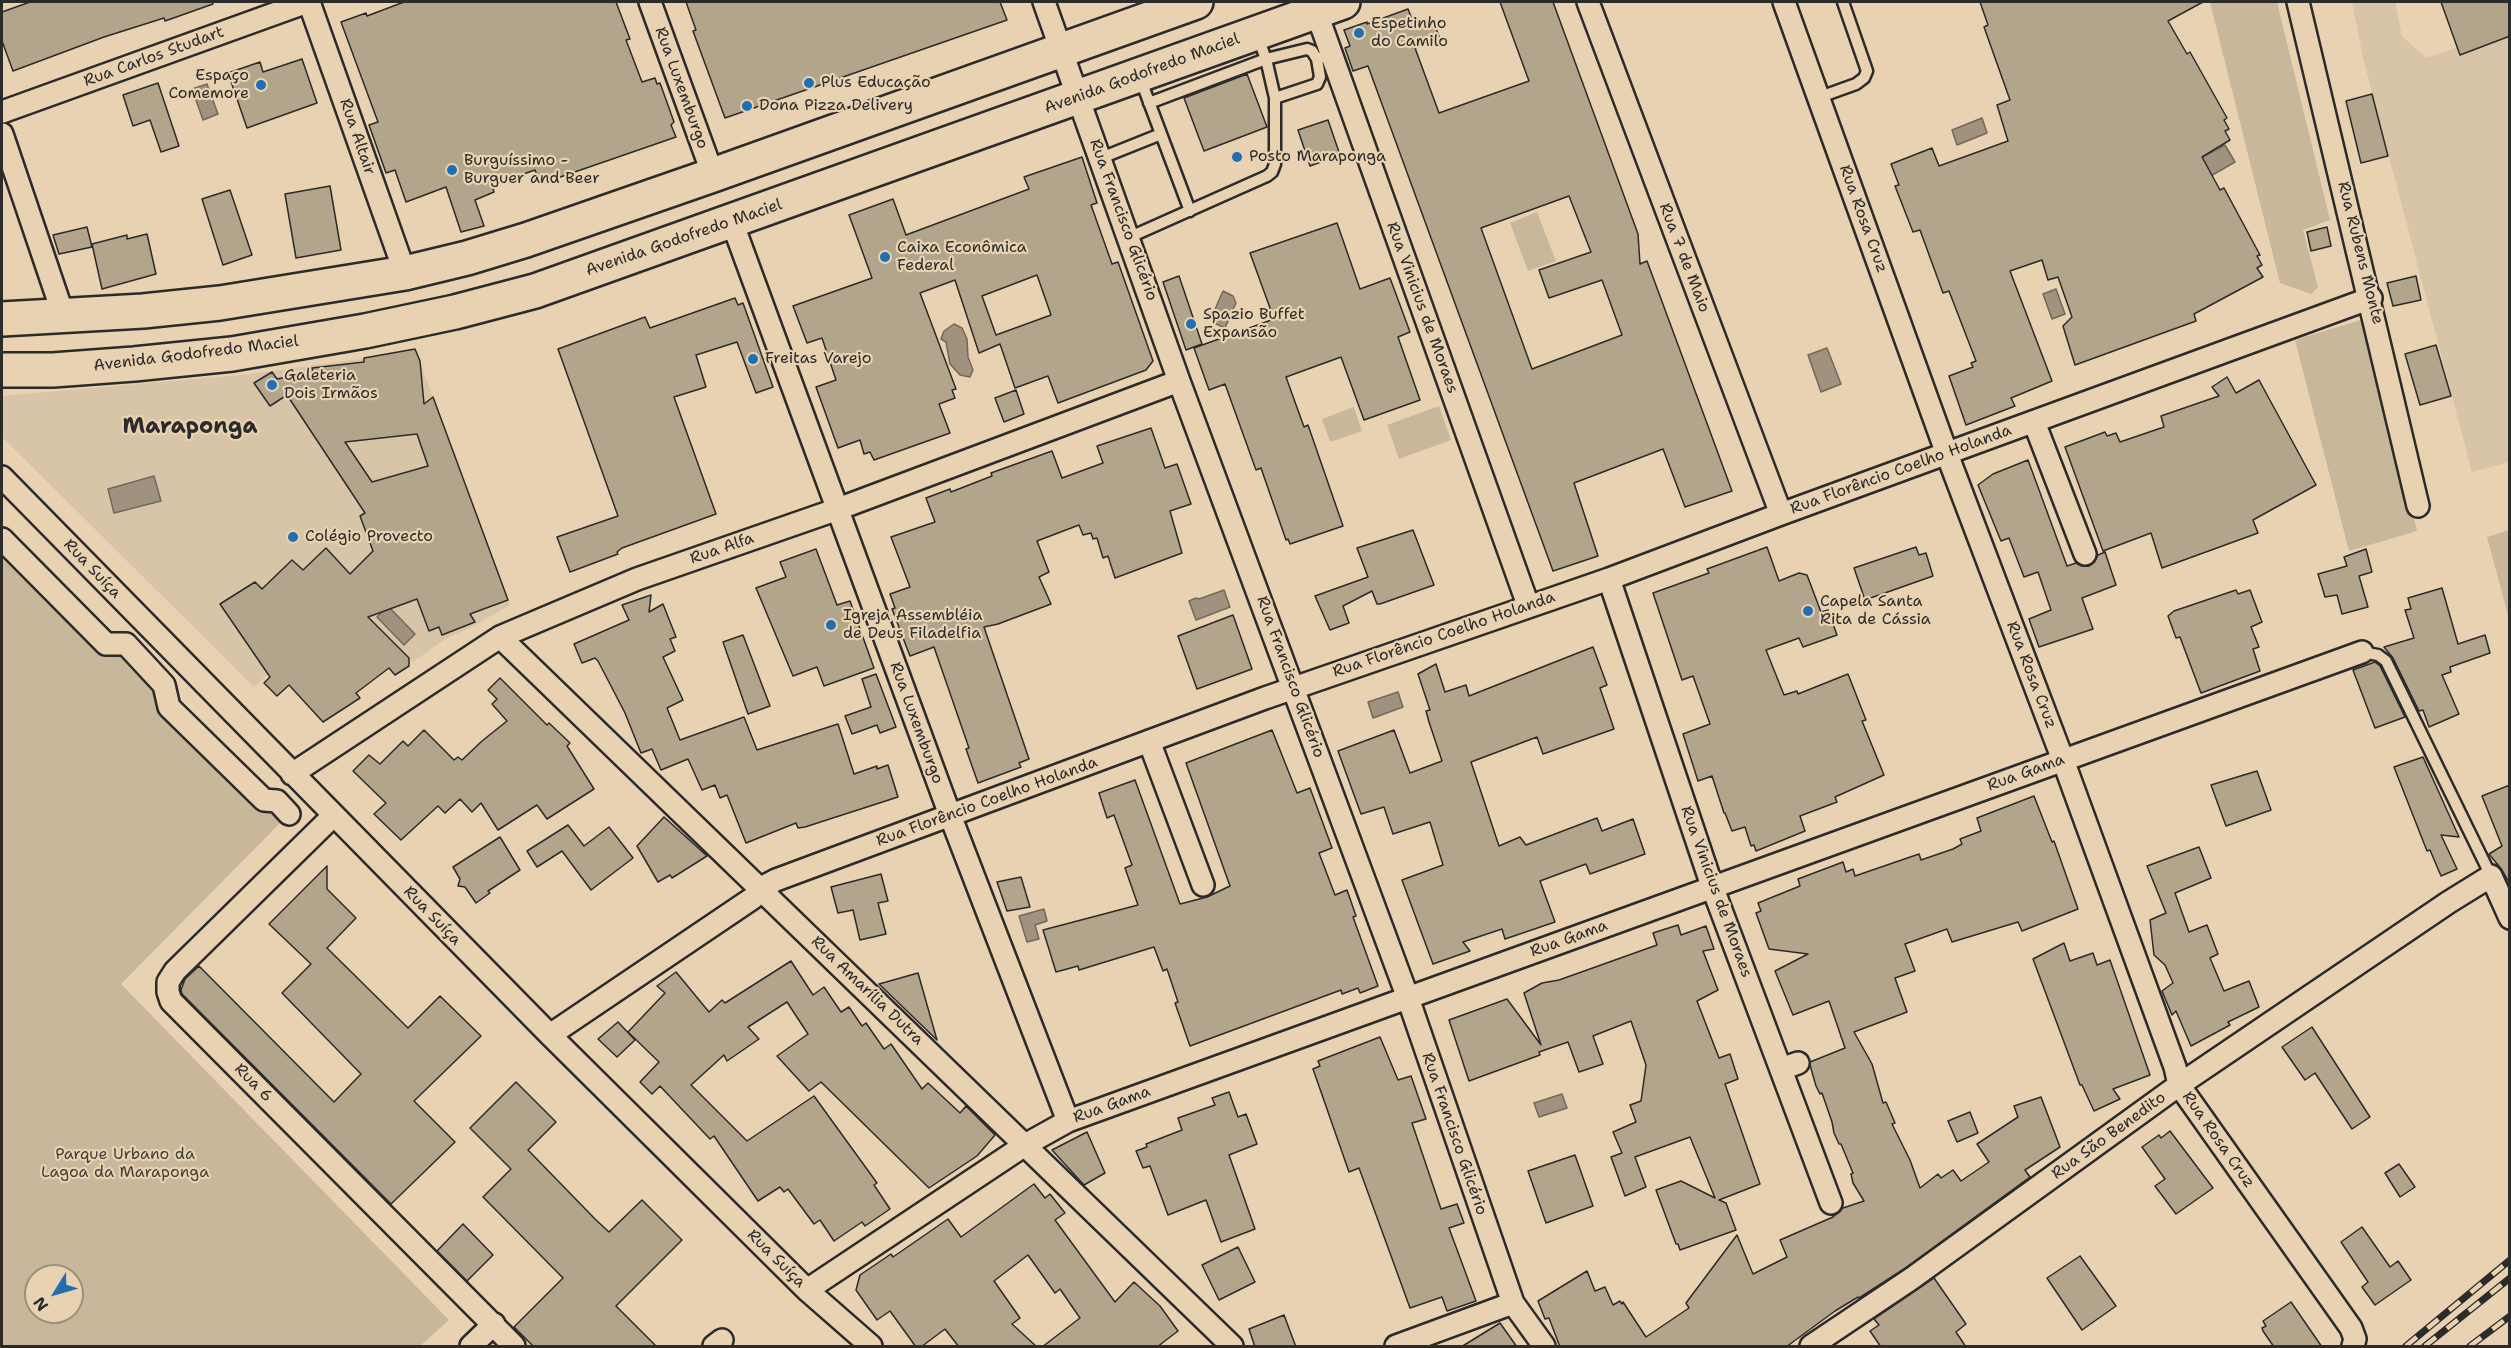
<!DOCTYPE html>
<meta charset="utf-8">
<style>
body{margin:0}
#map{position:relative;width:2511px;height:1348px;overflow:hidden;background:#e8d2b1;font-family:"Shantell Sans",sans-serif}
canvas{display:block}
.frame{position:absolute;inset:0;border:3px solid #2b2b2b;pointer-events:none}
.north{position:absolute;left:24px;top:1264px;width:60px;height:60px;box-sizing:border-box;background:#e8d2b1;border:2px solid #9c8f7b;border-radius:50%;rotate:233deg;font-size:16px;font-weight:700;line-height:24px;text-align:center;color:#2b2b2b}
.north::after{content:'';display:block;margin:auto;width:21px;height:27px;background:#1f6fb2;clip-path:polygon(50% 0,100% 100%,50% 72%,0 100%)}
</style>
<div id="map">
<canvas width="2511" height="1348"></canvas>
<div class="frame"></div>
<div class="north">N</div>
</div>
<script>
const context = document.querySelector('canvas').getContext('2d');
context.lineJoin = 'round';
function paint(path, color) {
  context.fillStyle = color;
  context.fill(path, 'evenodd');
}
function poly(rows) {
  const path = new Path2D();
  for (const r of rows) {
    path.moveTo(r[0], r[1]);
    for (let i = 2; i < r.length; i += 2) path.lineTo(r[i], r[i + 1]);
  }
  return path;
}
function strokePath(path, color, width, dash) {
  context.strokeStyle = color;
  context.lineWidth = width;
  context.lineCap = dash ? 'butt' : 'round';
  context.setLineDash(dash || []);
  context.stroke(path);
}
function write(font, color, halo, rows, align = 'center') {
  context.font = font + ' "Shantell Sans",sans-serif';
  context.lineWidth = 4.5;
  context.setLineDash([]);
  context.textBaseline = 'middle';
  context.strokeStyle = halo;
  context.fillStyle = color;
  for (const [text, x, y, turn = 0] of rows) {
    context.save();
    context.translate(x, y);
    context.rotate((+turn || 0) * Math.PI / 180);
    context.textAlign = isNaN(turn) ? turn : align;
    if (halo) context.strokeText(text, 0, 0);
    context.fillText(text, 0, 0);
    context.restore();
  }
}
paint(poly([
 [2352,2,2395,2,2402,36,2426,58,2509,30,2509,462,2472,472,2363,58],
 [416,351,510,605,470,628,445,639,413,662,346,601,254,687,2,437,2,396,251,374]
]), '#d8c4a6');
paint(poly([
 [2210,2,2277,2,2330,220,2303,230,2318,287,2311,294,2280,283],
 [1537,212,1556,261,1528,271,1510,223],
 [2364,319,2417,531,2349,551,2295,340],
 [1439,406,1451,440,1399,459,1387,425],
 [1354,407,1362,431,1330,442,1322,419],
 [2509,530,2510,530,2509,619,2487,537],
 [2,539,106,644,126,644,169,707,289,814,121,984,449,1320,420,1346,2,1346],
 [36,1276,72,1276,72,1312,36,1312]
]), '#c9b79b');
const water = poly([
 [207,84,218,114,203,120,192,89,207,84],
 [1982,118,1987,133,1957,145,1952,130,1982,118],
 [2225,145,2235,162,2209,177,2199,159,2225,145],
 [2056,289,2065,314,2052,319,2043,294,2056,289],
 [1223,291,1233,296,1236,303,1225,328,1214,323,1212,316,1223,291],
 [954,324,962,328,967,339,968,357,973,370,970,377,960,375,950,364,946,342,941,339,944,331,954,324],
 [1827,348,1841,384,1821,392,1808,355,1827,348],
 [154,476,161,501,114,513,108,489,154,476],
 [1224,590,1230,607,1196,620,1189,601,1196,598,1199,599,1224,590],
 [388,606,415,634,404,645,377,617,388,606],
 [1398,692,1403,707,1373,718,1368,702,1398,692],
 [1044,909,1047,921,1035,925,1039,939,1027,942,1019,916,1044,909],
 [1562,1094,1567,1108,1539,1117,1534,1103,1562,1094]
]);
paint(water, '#a0927e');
strokePath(water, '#71695d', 1.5);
const building = poly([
 [30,2,212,2,213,4,165,21,164,18,104,37,13,71,2,41,2,12,30,2],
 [404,2,616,2,630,39,626,40,642,82,655,78,657,84,660,83,674,122,671,125,676,137,540,184,535,170,492,185,494,192,475,200,484,226,461,232,446,187,406,202,395,170,386,173,369,125,378,122,341,22,366,13,367,16,404,2],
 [686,2,1000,2,1007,20,725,118,693,31,696,30,686,2],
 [1500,2,1553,2,1638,234,1640,264,1647,261,1732,491,1685,507,1663,449,1574,483,1598,556,1553,571,1368,66,1353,71,1345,48,1350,46,1344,30,1367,22,1367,24,1408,9,1414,24,1432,18,1440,39,1415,48,1439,113,1529,81,1500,2],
 [1569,196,1591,252,1539,270,1549,298,1602,280,1622,335,1532,369,1481,228,1569,196],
 [1980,2,2203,2,2168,21,2187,54,2190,52,2227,118,2224,120,2229,129,2225,131,2230,140,2202,157,2220,190,2224,188,2260,255,2257,256,2262,265,2257,268,2263,277,2194,314,2196,321,2075,365,2063,326,2072,317,2058,277,2048,280,2042,260,2010,271,2052,381,2011,398,2015,406,1966,425,1949,376,1973,367,1971,363,1976,361,1949,291,1943,293,1920,230,1913,232,1895,186,1899,185,1891,164,1932,148,1939,166,2008,141,1997,105,2010,100,1984,27,1988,25,1980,2],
 [2441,2,2510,2,2510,36,2460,55,2441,2],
 [302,59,317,103,247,128,228,73,260,62,263,72,302,59],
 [1247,74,1267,127,1204,151,1184,98,1247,74],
 [158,83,179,146,161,152,150,120,133,126,123,95,158,83],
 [2372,94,2388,156,2361,163,2346,101,2372,94],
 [1328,120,1340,155,1310,166,1298,130,1328,120],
 [1082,157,1097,203,1091,205,1112,264,1118,262,1153,361,1146,370,1058,403,1048,376,1015,388,1000,344,979,353,955,280,920,293,956,389,952,390,955,398,939,404,950,433,874,460,870,452,864,454,860,440,838,448,816,387,836,380,822,338,807,343,793,306,872,278,849,215,893,199,906,235,1029,189,1024,177,1082,157],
 [1037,275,1051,315,996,335,982,296,1037,275],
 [330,186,341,250,296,258,285,194,330,186],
 [230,190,252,255,223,265,202,199,230,190],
 [1337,223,1360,289,1390,278,1410,332,1398,337,1420,400,1364,420,1341,357,1286,377,1304,427,1308,425,1343,526,1290,544,1288,539,1286,540,1261,468,1256,470,1225,384,1209,390,1194,348,1274,319,1250,253,1337,223],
 [87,227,92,247,59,254,53,235,87,227],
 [2327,227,2331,246,2311,251,2307,232,2327,227],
 [147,234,156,274,102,289,92,244,127,235,127,239,147,234],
 [1179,276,1202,344,1186,350,1163,282,1179,276],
 [2416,276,2421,300,2393,306,2387,283,2416,276],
 [735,298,738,305,743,303,773,387,756,393,737,342,696,355,706,387,674,397,716,514,622,548,617,552,618,554,570,572,557,537,618,516,558,349,645,317,650,328,735,298],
 [2436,345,2451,396,2420,405,2405,354,2436,345],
 [415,349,420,361,424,404,433,397,508,600,470,614,475,622,442,635,439,627,429,631,417,599,368,617,409,658,409,666,395,675,389,668,356,693,360,698,323,722,289,685,277,696,264,683,270,677,220,604,255,582,262,589,292,560,303,570,326,548,350,574,373,551,360,516,365,513,287,395,270,406,254,383,272,372,277,379,313,372,312,368,364,362,364,358,415,349],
 [417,434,428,466,372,482,345,442,417,434],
 [2227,377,2236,393,2259,380,2316,485,2253,520,2258,533,2162,568,2151,533,2103,551,2065,447,2105,432,2107,436,2116,433,2120,442,2164,427,2161,416,2219,396,2212,387,2227,377],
 [1016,390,1024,414,1004,422,995,398,1016,390],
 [1151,428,1165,468,1177,464,1191,504,1170,511,1182,553,1115,578,1108,556,1103,558,1097,538,1093,539,1091,533,1083,535,1079,525,1037,541,1049,572,1039,577,1051,604,998,624,984,627,1029,759,1019,763,1021,767,978,783,966,749,969,748,934,647,910,656,892,609,895,608,890,594,910,587,891,537,935,522,926,498,950,489,951,492,992,476,991,473,1052,451,1062,478,1103,463,1097,446,1151,428],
 [2028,460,2067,566,2076,563,2082,566,2089,566,2095,561,2098,555,2105,552,2116,585,2082,598,2093,629,2039,647,2029,619,2051,610,2038,572,2024,577,2009,538,2001,541,1978,485,1993,474,2028,460],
 [1413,530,1434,585,1380,604,1377,604,1372,591,1343,606,1349,623,1330,630,1315,596,1368,577,1357,548,1413,530],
 [1767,547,1779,581,1799,573,1807,575,1821,612,1828,610,1837,635,1803,647,1799,638,1766,650,1784,695,1797,691,1798,694,1848,674,1866,720,1862,721,1884,775,1835,797,1837,802,1800,816,1805,831,1756,851,1754,845,1751,846,1745,827,1732,831,1725,813,1724,813,1712,776,1698,781,1683,734,1710,724,1693,676,1682,680,1653,593,1709,573,1707,569,1767,547],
 [1916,547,1919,555,1926,553,1933,576,1865,600,1854,568,1916,547],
 [816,549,837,605,850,601,874,668,824,686,817,667,793,676,756,588,786,577,780,562,816,549],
 [2366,549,2372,572,2359,576,2368,607,2342,614,2337,595,2325,597,2318,574,2347,566,2344,557,2366,549],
 [2442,588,2458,644,2485,635,2490,653,2450,667,2451,672,2442,675,2459,714,2429,727,2423,710,2419,711,2393,658,2384,647,2414,638,2405,610,2411,609,2408,598,2442,588],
 [2236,590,2238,594,2250,590,2262,622,2251,627,2259,647,2253,649,2260,671,2201,693,2180,637,2176,638,2168,616,2174,611,2236,590],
 [651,595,649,612,663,604,676,637,670,639,675,651,663,657,683,700,667,708,680,740,744,717,757,750,838,724,854,774,877,766,877,769,888,765,898,797,805,827,798,828,796,823,746,843,727,795,720,798,715,785,702,790,688,759,661,770,652,749,641,753,625,713,598,661,595,658,582,663,574,644,629,620,622,605,651,595],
 [1233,615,1252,669,1197,689,1178,636,1233,615],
 [743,635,770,706,748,714,723,642,743,635],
 [1593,647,1607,685,1600,688,1614,729,1543,754,1537,737,1471,762,1499,846,1520,837,1526,845,1597,818,1602,831,1633,819,1645,854,1590,874,1586,864,1540,881,1555,922,1505,939,1502,929,1463,942,1470,951,1433,964,1402,880,1443,865,1430,822,1393,834,1384,807,1361,814,1338,751,1394,730,1410,773,1442,761,1429,722,1426,711,1430,710,1418,674,1436,664,1445,692,1466,685,1469,696,1593,647],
 [2375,662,2380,666,2405,717,2375,728,2353,670,2375,662],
 [876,674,896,727,880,733,877,725,852,734,845,716,871,707,862,679,876,674],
 [500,678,547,725,549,723,570,743,567,746,594,789,547,819,537,805,498,830,481,803,472,812,460,799,445,813,438,806,401,840,374,814,386,803,353,771,369,755,380,764,403,741,408,746,424,730,454,760,458,757,462,760,482,741,507,721,492,704,497,699,488,690,500,678],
 [1272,730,1297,793,1310,788,1332,848,1319,853,1335,895,1347,890,1356,916,1353,917,1378,986,1360,993,1358,988,1342,994,1341,990,1190,1046,1175,1003,1178,1002,1167,969,1163,971,1154,947,1079,970,1078,966,1056,972,1043,930,1138,905,1125,868,1132,865,1114,815,1107,818,1099,793,1135,780,1180,904,1207,897,1230,886,1186,763,1272,730],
 [2423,757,2459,837,2441,835,2457,869,2441,876,2430,850,2427,851,2394,767,2423,757],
 [2257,771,2271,810,2226,826,2211,785,2257,771],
 [2510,785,2510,884,2502,870,2489,854,2502,846,2482,796,2510,785],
 [2034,796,2052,842,2054,841,2078,909,2022,931,2018,922,1952,942,1947,929,1905,944,1915,971,1895,978,1907,1012,1854,1032,1872,1064,1883,1103,1886,1102,1895,1123,1892,1124,1910,1160,1920,1188,1938,1174,1941,1178,1953,1170,1961,1181,1989,1162,1977,1144,2018,1117,2014,1106,2041,1097,2060,1147,2025,1170,2030,1177,1904,1269,1859,1298,1858,1297,1835,1311,1786,1347,1560,1347,1549,1318,1545,1319,1538,1301,1587,1271,1595,1291,1605,1287,1613,1305,1620,1301,1622,1304,1623,1302,1646,1337,1689,1308,1686,1303,1737,1235,1753,1274,1787,1257,1780,1240,1833,1217,1843,1208,1864,1201,1853,1183,1851,1174,1853,1173,1841,1144,1839,1144,1834,1133,1832,1122,1822,1093,1820,1094,1816,1086,1810,1065,1810,1062,1845,1048,1829,1001,1793,1015,1775,971,1808,954,1769,949,1756,913,1761,911,1758,903,1800,886,1798,879,1843,862,1846,872,1853,869,1855,876,1919,854,1921,860,1953,849,1962,844,1960,839,1981,831,1977,818,2034,796],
 [664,817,707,856,672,878,670,875,658,882,637,846,664,817],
 [568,825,584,846,609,827,633,858,591,890,562,851,537,867,527,851,568,825],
 [500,837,520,870,488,891,490,893,476,903,465,887,458,886,460,879,453,867,500,837],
 [2199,847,2211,878,2175,893,2189,932,2207,925,2218,954,2210,958,2224,991,2249,981,2259,1007,2228,1022,2230,1025,2191,1046,2176,1011,2172,1015,2162,991,2173,983,2165,965,2154,955,2150,920,2166,913,2147,866,2199,847],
 [327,866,327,889,356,918,327,948,408,1028,440,996,481,1036,414,1101,455,1142,391,1204,182,994,181,990,185,979,199,966,334,1102,361,1074,282,993,311,964,269,924,327,866],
 [881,874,888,901,878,903,886,934,860,940,853,910,838,913,831,887,881,874],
 [1021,877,1030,907,1007,911,997,882,1021,877],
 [1678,925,1681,935,1706,926,1714,949,1703,951,1718,990,1697,1001,1719,1058,1730,1054,1738,1079,1725,1084,1760,1184,1719,1200,1726,1203,1736,1230,1680,1250,1678,1244,1676,1244,1656,1190,1681,1181,1715,1198,1690,1137,1635,1157,1646,1187,1625,1196,1611,1157,1622,1153,1613,1132,1636,1122,1630,1105,1641,1101,1646,1065,1631,1021,1593,1036,1603,1064,1579,1072,1568,1042,1539,1052,1540,1055,1469,1081,1449,1020,1507,999,1541,1045,1524,993,1542,983,1559,980,1657,945,1653,933,1678,925],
 [2064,943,2070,961,2093,953,2097,965,2110,960,2150,1075,2113,1089,2120,1099,2094,1111,2082,1085,2080,1085,2033,959,2064,943],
 [791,961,813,995,824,987,841,1012,849,1007,862,1026,866,1023,884,1049,891,1044,922,1089,928,1083,960,1113,966,1106,995,1135,977,1156,929,1188,821,1082,809,1091,777,1056,808,1034,787,1002,748,1027,759,1039,727,1061,724,1055,691,1085,747,1141,814,1096,877,1183,874,1185,890,1209,865,1226,862,1222,834,1241,820,1220,814,1224,788,1189,784,1192,780,1187,758,1201,714,1136,710,1139,660,1086,652,1094,640,1082,659,1062,628,1032,665,993,657,986,676,972,709,1012,722,1000,725,1003,791,961],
 [918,973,937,1040,879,984,918,973],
 [618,1022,635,1040,617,1057,598,1039,618,1022],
 [2312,1027,2370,1117,2352,1129,2315,1073,2305,1080,2282,1047,2312,1027],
 [1380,1037,1398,1080,1411,1076,1426,1119,1412,1123,1441,1209,1457,1204,1464,1223,1449,1228,1476,1301,1447,1311,1442,1297,1410,1308,1359,1168,1349,1172,1313,1069,1320,1066,1318,1061,1380,1037],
 [516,1082,556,1122,528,1150,595,1219,609,1232,642,1200,682,1240,616,1306,657,1347,534,1347,514,1327,563,1278,483,1197,511,1169,470,1128,516,1082],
 [1229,1092,1238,1117,1246,1114,1257,1144,1229,1155,1255,1229,1221,1242,1206,1200,1168,1215,1150,1166,1143,1168,1136,1151,1147,1147,1146,1144,1182,1130,1178,1118,1215,1105,1212,1098,1229,1092],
 [1970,1112,1978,1133,1957,1142,1948,1121,1970,1112],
 [2170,1131,2213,1188,2176,1214,2155,1186,2165,1179,2142,1147,2159,1135,2161,1138,2170,1131],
 [1087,1132,1105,1173,1084,1185,1052,1150,1087,1132],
 [1575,1155,1593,1206,1546,1223,1528,1171,1575,1155],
 [2399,1164,2415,1187,2400,1197,2385,1173,2399,1164],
 [1034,1184,1045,1198,1050,1194,1065,1213,1055,1220,1115,1302,1134,1282,1160,1306,1178,1331,1157,1347,1042,1347,1080,1318,1060,1289,1055,1293,1028,1255,994,1281,1020,1318,1012,1324,1037,1347,959,1347,945,1329,921,1347,916,1347,890,1311,877,1320,856,1290,860,1275,891,1254,893,1257,948,1219,961,1237,1034,1184],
 [463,1224,493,1255,467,1281,437,1251,463,1224],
 [2362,1227,2390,1267,2398,1261,2411,1280,2375,1305,2362,1287,2368,1282,2341,1242,2362,1227],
 [1238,1247,1255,1282,1219,1300,1202,1265,1238,1247],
 [2080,1256,2116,1306,2082,1330,2047,1278,2080,1256],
 [1934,1278,1966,1324,1956,1332,1966,1347,1881,1347,1870,1331,1879,1325,1874,1319,1934,1278],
 [2291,1302,2322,1347,2274,1347,2263,1331,2262,1328,2266,1326,2263,1321,2291,1302],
 [1284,1315,1296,1347,1255,1347,1249,1329,1284,1315],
 [1500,1323,1517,1347,1461,1347,1500,1323]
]);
paint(building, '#b3a48c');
strokePath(building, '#2b2b2b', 1.5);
const lane = poly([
 [1257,35,1266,59,1275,98],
 [1140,78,1190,211],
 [1820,97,1856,84,1864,78,1867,71,1843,2],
 [1149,103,1266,59,1307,49,1312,51,1317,59],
 [1101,158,1161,134],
 [1130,237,1267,176,1272,172,1275,164,1275,98,1317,84,1320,77,1317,59,1332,54],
 [2362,652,2378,655,2386,661,2491,876]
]);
const street = poly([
 [309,2,405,273],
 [650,2,713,175],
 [1044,2,1179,381,1408,998,1513,1303,1544,1346],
 [1588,2,1781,514],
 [1784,2,1947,454,2063,760,2175,1067,2179,1085,2351,1328,2355,1339,2353,1346],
 [2298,2,2418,506],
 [1316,11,1528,605],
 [2,112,307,2],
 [2,134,64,317],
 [732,222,950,815,1068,1121],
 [2034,422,2085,554],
 [2,477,550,1035,807,1290,871,1346],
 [2,539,106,644,126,644,164,685,169,707,264,800,277,801,289,814],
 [1609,579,1712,886,1831,1203],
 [500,637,1232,1346],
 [1149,741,1203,885],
 [292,774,500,637,637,579,838,509,1179,381],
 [334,815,175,971,168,982,168,992,171,1001,514,1346],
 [550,1035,753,898,761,888,776,880,1265,698,1609,579,1781,514,2371,298],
 [1781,1069,1798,1063],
 [807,1290,1025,1145,1068,1121,2362,652],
 [471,1346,494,1324],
 [714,1346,722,1340],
 [1396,1346,1513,1303],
 [1811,1346,1911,1279,2179,1085,2449,902,2491,876,2510,918]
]);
const primary = poly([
 [2,319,143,311,220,303,405,273,467,258,526,240,713,175,1196,2],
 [2,370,53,370,134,364,232,354,365,331,455,312,535,291,1343,2]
]);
strokePath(lane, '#2b2b2b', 15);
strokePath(street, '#2b2b2b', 26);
strokePath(primary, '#2b2b2b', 38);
strokePath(lane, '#e8d2b1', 10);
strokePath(street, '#e8d2b1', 21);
strokePath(primary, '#e8d2b1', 33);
const rail = poly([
 [2406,1346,2510,1260],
 [2425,1346,2510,1278],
 [2470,1346,2510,1316]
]);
strokePath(rail, '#2b2b2b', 7);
strokePath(rail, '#e8d2b1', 4.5, [14]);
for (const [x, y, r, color] of [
 [1359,33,6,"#1f6fb2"],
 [809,83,6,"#1f6fb2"],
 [261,85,6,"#1f6fb2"],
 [747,106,6,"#1f6fb2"],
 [1237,157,6,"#1f6fb2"],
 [452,170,6,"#1f6fb2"],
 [885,257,6,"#1f6fb2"],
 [1191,324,6,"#1f6fb2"],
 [753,359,6,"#1f6fb2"],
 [272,385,6,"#1f6fb2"],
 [293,537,6,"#1f6fb2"],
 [1808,611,6,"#1f6fb2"],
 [831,625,6,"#1f6fb2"]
]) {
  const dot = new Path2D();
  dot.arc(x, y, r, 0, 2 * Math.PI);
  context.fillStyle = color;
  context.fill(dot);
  strokePath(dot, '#e8d2b1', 2);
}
write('16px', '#2b2b2b', '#e8d2b1', [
 ["Espetinho",1371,24],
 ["do Camilo",1371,42],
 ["Espaço",249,76,"right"],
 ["Comemore",249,94,"right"],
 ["Plus Educação",821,83],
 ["Dona Pizza Delivery",759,106],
 ["Posto Maraponga",1249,157],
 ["Burguíssimo -",464,161],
 ["Burguer and Beer",464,179],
 ["Caixa Econômica",897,248],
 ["Federal",897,266],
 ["Spazio Buffet",1203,315],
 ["Expansão",1203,333],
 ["Freitas Varejo",765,359],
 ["Galeteria",284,376],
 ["Dois Irmãos",284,394],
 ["Colégio Provecto",305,537],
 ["Capela Santa",1820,602],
 ["Rita de Cássia",1820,620],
 ["Igreja Assembléia",843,616],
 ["de Deus Filadelfia",843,634]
], 'left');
write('16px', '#2b2b2b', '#e8d2b1', [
 ["Rua Carlos Studart",154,57,-20],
 ["Avenida Godofredo Maciel",1142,74,-20],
 ["Rua Luxemburgo",681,88,70],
 ["Rua Altair",357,137,71],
 ["Rua Rosa Cruz",1863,219,70],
 ["Rua Francisco Glicério",1123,220,70],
 ["Avenida Godofredo Maciel",684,238,-19],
 ["Rua Rubens Monte",2360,253,76],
 ["Rua 7 de Maio",1684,258,69],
 ["Rua Vinicius de Moraes",1422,308,70],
 ["Avenida Godofredo Maciel",196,354,-7],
 ["Rua Florêncio Coelho Holanda",1901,470,-20],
 ["Rua Alfa",722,549,-19],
 ["Rua Suíça",92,569,46],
 ["Rua Florêncio Coelho Holanda",1444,635,-19],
 ["Rua Rosa Cruz",2031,675,69],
 ["Rua Francisco Glicério",1290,677,70],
 ["Rua Luxemburgo",916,723,70],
 ["Rua Gama",2026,773,-20],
 ["Rua Florêncio Coelho Holanda",987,802,-20],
 ["Rua Vinicius de Moraes",1716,892,70],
 ["Rua Suíça",432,916,46],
 ["Rua Gama",1569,939,-20],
 ["Rua Amarília Dutra",867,991,44],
 ["Rua 6",253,1083,45],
 ["Rua Gama",1112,1105,-20],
 ["Rua Francisco Glicério",1454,1134,71],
 ["Rua São Benedito",2109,1136,-36],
 ["Rua Rosa Cruz",2218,1140,55],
 ["Rua Suíça",776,1259,45]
]);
write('16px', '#43403c', '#e8d2b1', [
 ["Parque Urbano da",125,1155],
 ["Lagoa da Maraponga",125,1173]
]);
write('bold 22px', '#2b2b2b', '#e8d2b1', [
 ["Maraponga",190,427]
]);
</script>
